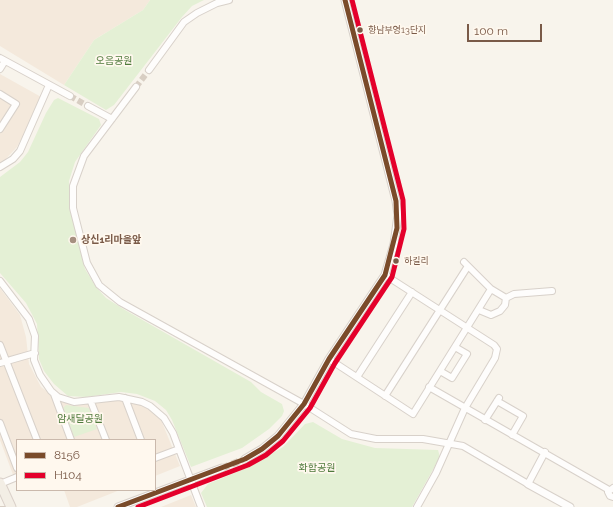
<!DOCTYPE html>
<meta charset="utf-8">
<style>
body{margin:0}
#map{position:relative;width:613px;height:507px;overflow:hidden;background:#f8f4ec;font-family:Raleway,sans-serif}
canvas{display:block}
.legend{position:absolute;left:16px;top:439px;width:140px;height:52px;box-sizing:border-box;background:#fff8ee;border:1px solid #cab9ac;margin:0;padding:5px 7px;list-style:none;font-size:12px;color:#7a5a48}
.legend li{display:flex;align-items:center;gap:8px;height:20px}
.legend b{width:20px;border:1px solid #cab9ac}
.scale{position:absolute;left:467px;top:24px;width:75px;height:18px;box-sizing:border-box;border:2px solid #7a5a48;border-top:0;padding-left:5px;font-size:12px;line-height:14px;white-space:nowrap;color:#7a5a48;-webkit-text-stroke:3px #fff8ee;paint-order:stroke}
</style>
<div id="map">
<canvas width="613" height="507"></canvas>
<ul class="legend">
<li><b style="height:5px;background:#7a4b2a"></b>8156</li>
<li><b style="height:5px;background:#e4002b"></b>H104</li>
</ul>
<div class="scale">100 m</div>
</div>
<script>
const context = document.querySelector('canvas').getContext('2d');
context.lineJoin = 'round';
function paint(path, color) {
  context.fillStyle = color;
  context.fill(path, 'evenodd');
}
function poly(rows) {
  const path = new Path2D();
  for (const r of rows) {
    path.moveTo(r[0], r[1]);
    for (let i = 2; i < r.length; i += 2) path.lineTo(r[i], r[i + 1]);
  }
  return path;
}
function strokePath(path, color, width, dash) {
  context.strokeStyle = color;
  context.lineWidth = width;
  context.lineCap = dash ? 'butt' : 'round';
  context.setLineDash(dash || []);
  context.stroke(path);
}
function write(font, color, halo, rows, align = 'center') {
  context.font = font + ' Raleway,"Noto Sans KR",sans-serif';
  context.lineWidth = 3.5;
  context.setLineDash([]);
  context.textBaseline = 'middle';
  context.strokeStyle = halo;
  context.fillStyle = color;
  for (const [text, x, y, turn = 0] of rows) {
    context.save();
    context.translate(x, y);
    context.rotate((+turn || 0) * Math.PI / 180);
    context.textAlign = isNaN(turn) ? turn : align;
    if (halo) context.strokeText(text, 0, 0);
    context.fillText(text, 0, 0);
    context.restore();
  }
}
paint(poly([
 [0,0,150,0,143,10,94,40,64,85,0,46],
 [0,74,43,98,17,147,0,165],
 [0,288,20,315,26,337,29,364,41,387,59,400,85,404,116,400,136,401,147,407,159,415,180,466,155,476,155,440,17,440,17,479,15,480,0,440],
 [64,490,120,490,77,507,70,507],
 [191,495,196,507,161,507]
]), '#f4e9dc');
paint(poly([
 [150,0,204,0,192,6,182,17,114,105,106,110,64,85,94,40,143,10],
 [58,98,99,119,101,125,75,162,69,181,70,207,85,269,96,287,106,298,125,310,251,382,261,392,282,404,284,411,282,416,269,429,242,448,191,467,172,420,166,410,155,401,137,394,121,392,86,397,68,396,54,384,44,371,39,359,37,324,26,303,0,273,0,177,20,162,28,152,46,113,54,100],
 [66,405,89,408,97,429,74,437,63,408],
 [313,422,342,439,375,448,438,450,440,457,412,507,207,507,201,493,208,484,249,467,283,447,305,424]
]), '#e4f0d5');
strokePath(poly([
 [136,87,149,70],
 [70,96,88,106]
]), '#d8cec3', 6, [6, 3]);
strokePath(poly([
 [222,468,245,459]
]), '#d8cec3', 7, [7, 3.5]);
strokePath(poly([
 [0,506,0,507]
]), '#d8cec3', 10, [10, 5]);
const minor = poly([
 [0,58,70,96],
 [0,69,5,61],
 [149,70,184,22,197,13,217,3,229,0],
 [136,87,84,156,73,186,73,208,87,263,99,285,120,302,304,404,351,434,376,439,423,439,463,446,528,484,545,452],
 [0,94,16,104,0,129],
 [88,106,112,119],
 [0,167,13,159,20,151,49,85],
 [385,275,494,345,497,349,495,358,465,408,436,473,417,507],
 [0,281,29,319,35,336,34,360,40,375,51,391,58,397,74,402,119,397,142,402,150,406,164,418,173,433,179,449,155,458],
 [506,298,514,294,552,291],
 [479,310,491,315,500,311,505,305,506,298,491,289],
 [0,345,37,440],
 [329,359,413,414,491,289,468,266],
 [0,363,35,353],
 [440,371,452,378,467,354,455,347],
 [357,377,412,292],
 [429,387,609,490],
 [54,394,71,440],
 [385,396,468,266,464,262],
 [125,398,141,440],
 [497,401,523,416,512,435],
 [91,402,106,440],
 [485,420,499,398],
 [0,423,17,468],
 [179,449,201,507],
 [0,484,17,477],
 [613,488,608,492,610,496,613,497]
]);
const tertiary = poly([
 [245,459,262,449,278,436,304,404,329,359,385,275,394,244,398,215,396,201,345,0],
 [528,484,570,507],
 [118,507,222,468]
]);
const primary = poly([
 [0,483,11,507]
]);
strokePath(minor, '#d8d1ca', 8);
strokePath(tertiary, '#d8d1ca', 9);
strokePath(primary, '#dad0c9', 11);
strokePath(minor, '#fefdfc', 6);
strokePath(tertiary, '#fefdfc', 7);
strokePath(primary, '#f3eee5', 9);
strokePath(poly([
 [118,507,245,459,262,449,278,436,304,404,329,359,385,275,397,228,396,201,345,0]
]), '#7a4b2a', 5);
strokePath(poly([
 [138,507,248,465,266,455,283,441,310,408,335,363,392,277,404,229,403,200,352,0]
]), '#e4002b', 5);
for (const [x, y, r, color] of [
 [360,30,3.5,"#7a5a48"],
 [73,240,4,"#a69081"],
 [396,261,3.5,"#7a5a48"]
]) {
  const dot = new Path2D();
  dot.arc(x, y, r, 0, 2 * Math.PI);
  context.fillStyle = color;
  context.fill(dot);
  strokePath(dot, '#fff8ee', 1.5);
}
write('9px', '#7a5a48', '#fff8ee', [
 ["향남부영13단지",368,30],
 ["하길리",404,261]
], 'left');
write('10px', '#4f7a3c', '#fff8ee', [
 ["오음공원",114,61],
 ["암새달공원",80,419],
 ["화합공원",317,468]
]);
write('bold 10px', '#7a5a48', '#fff8ee', [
 ["상신1리마을앞",81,240]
], 'left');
</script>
